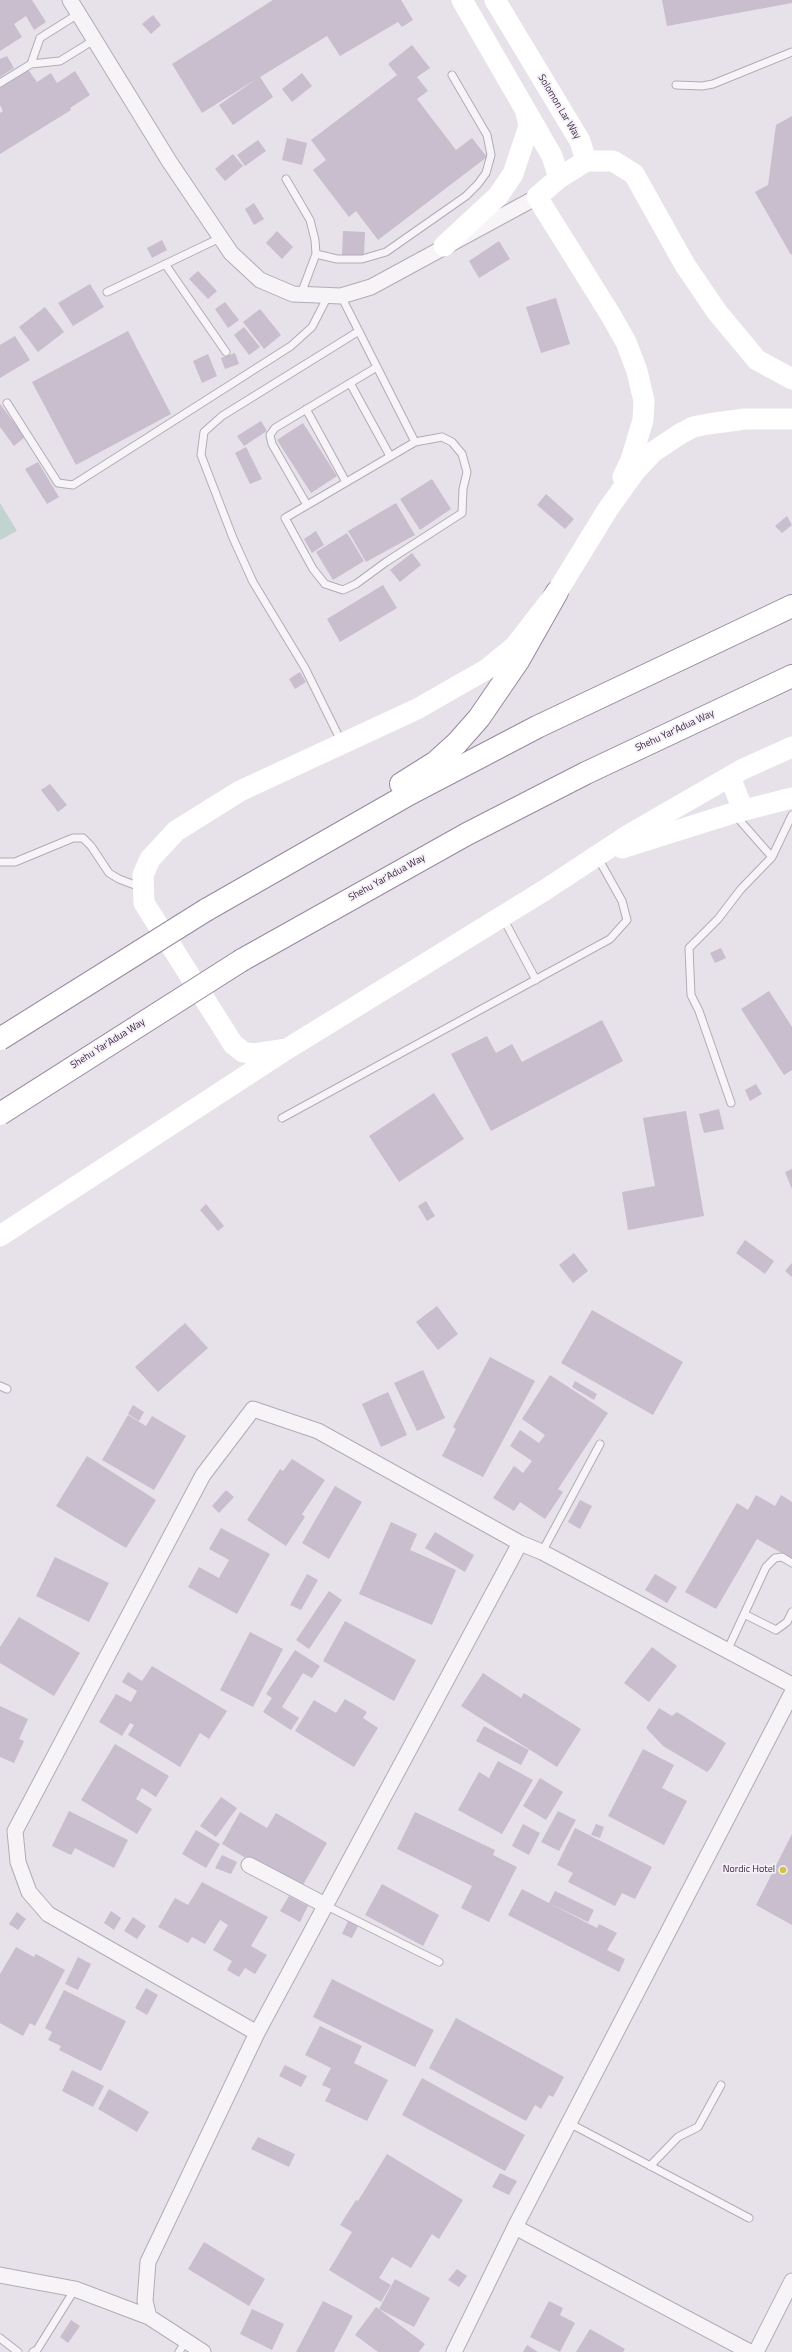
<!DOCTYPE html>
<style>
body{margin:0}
canvas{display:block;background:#e7e1ea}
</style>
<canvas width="792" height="2352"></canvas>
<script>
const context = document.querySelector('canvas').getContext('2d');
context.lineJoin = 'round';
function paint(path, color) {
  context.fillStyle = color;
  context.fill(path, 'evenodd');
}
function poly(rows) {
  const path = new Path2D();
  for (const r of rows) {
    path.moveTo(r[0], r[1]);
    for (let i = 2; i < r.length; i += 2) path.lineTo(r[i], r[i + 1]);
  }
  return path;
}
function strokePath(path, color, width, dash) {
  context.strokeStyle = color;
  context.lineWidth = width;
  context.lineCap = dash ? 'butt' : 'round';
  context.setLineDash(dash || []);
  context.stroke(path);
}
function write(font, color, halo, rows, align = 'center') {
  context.font = font + ' "Titillium Web",sans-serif';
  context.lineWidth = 3.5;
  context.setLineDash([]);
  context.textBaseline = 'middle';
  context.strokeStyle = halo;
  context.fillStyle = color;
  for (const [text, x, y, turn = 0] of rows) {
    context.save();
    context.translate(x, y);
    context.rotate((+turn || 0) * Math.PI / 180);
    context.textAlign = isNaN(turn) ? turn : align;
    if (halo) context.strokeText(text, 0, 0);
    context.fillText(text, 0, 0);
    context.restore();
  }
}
paint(poly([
 [0,503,17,531,0,540]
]), '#c1d4d0');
paint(poly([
 [0,0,32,0,46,22,34,30,26,16,14,24,22,37,0,51],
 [273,0,401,0,413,20,402,27,398,22,340,56,327,36,260,77,273,97,233,125,219,105,258,78,202,113,172,64],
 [662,0,792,0,792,3,667,26],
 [153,15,161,25,151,34,142,24],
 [412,45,430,68,417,77,428,91,417,99,456,150,472,138,487,157,378,240,356,211,349,217,313,170,326,160,311,140,397,75,388,64],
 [7,56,14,68,0,77,0,59],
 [27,68,37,82,51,73,57,83,75,71,90,95,70,108,71,110,0,154,0,113,3,111,0,105,0,85],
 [302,73,312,86,292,102,282,89],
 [792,116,792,254,791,255,755,192,768,185,776,125],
 [287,138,307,143,302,165,282,160],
 [258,140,266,151,245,166,237,155],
 [233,154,243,166,225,181,215,169],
 [254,203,264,219,254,225,245,209],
 [277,231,293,247,282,259,266,243],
 [343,231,365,232,364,255,342,255],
 [162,240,167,250,152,258,147,248],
 [499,241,510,259,479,278,469,261],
 [198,271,217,291,208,299,189,279],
 [90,284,104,307,73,326,58,303],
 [556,298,570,344,541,353,526,307],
 [225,302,239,320,228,328,215,309],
 [45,307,64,332,38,352,19,327],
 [260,309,281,335,264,349,243,322],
 [244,327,260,347,249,355,234,335],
 [128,331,171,414,76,465,32,382],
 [15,336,30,360,0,378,0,345],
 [235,353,239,364,225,369,221,358],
 [208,354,217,376,202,383,193,361],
 [0,404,25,437,14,446,0,427],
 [261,421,267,431,244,446,237,436],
 [303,423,337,476,311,493,277,440],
 [246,447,262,479,250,484,235,453],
 [38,462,59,497,47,504,25,469],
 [432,479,451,509,420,530,400,499],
 [546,494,574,519,565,529,537,505],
 [396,503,415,535,366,562,348,531],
 [787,516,792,525,782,533,775,526],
 [316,531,324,545,312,553,304,539],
 [347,533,364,561,333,580,316,552],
 [412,553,421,565,400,582,390,570],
 [383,585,397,608,340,642,327,619],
 [300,672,306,682,295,689,289,679],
 [50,784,67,805,58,812,41,790],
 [721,948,726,958,715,963,710,953],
 [769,991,792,1027,792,1070,784,1075,741,1009],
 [602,1020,623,1061,491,1131,451,1054,487,1036,496,1053,512,1044,522,1062],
 [756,1084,762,1094,750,1101,745,1090],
 [434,1093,464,1139,399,1182,369,1136],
 [719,1109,724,1129,704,1133,699,1114],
 [686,1111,704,1216,628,1230,622,1192,655,1186,643,1118],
 [792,1169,792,1189,785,1172],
 [426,1201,435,1216,427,1221,418,1206],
 [206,1204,224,1226,218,1231,200,1210],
 [745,1240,774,1261,765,1274,736,1253],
 [574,1253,588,1271,573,1283,559,1265],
 [792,1263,792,1277,785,1271],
 [437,1306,458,1334,438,1350,416,1322],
 [592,1310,683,1362,653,1415,561,1363],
 [185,1323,208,1348,158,1392,135,1367],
 [490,1357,535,1381,483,1477,442,1456,456,1429,453,1427],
 [423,1370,445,1418,417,1431,394,1383],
 [550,1375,608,1413,558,1489,563,1492,545,1519,520,1502,514,1511,493,1498,514,1466,523,1473,532,1461,510,1446,520,1430,539,1443,545,1435,522,1419],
 [575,1381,597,1394,594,1400,572,1387],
 [388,1392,407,1435,381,1447,362,1404],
 [133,1405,144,1412,139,1421,128,1414],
 [128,1415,146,1426,152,1416,186,1436,154,1490,102,1460],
 [87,1456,156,1500,126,1548,56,1506],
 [292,1459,325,1480,302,1514,305,1517,286,1546,247,1520,280,1469,283,1471],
 [335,1486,362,1502,329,1559,302,1543],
 [226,1490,234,1497,219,1513,212,1506],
 [756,1495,775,1506,781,1495,792,1502,792,1559,757,1539,716,1609,685,1592,737,1503,748,1510],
 [580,1500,592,1506,580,1529,568,1522],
 [391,1522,417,1534,410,1550,456,1570,432,1625,359,1594],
 [221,1528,270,1554,237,1614,188,1587,199,1567,219,1578,229,1560,209,1549],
 [435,1532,474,1555,465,1572,425,1548],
 [55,1557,109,1583,89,1622,36,1596],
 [307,1574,318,1580,301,1610,290,1605],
 [655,1574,677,1587,667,1603,645,1590],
 [329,1591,342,1600,309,1649,296,1640],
 [19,1617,80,1653,54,1696,0,1663,0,1647],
 [345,1621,416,1660,394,1701,323,1661],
 [250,1632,283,1649,253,1707,220,1690],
 [652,1647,677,1666,649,1702,624,1683],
 [295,1650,320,1666,312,1678,303,1673,282,1707,299,1718,291,1730,263,1712,272,1698,266,1694],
 [152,1666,227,1711,209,1739,200,1733,180,1767,128,1735,134,1725,130,1723,122,1736,99,1722,116,1694,131,1702,137,1691,122,1682,128,1672,142,1681],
 [483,1673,521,1698,524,1693,581,1729,557,1767,461,1706],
 [345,1699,367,1712,363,1718,378,1728,354,1767,295,1731,314,1700,336,1713],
 [0,1706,28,1719,19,1739,24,1741,14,1763,0,1757],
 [659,1708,672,1716,677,1712,726,1743,711,1768,707,1772,663,1746,646,1728],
 [484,1726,529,1750,521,1765,476,1741],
 [115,1744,169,1776,156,1797,142,1788,136,1799,152,1809,137,1834,81,1800],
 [643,1749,674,1765,662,1788,687,1801,664,1845,608,1816],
 [498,1761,533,1780,502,1834,458,1810,479,1772,489,1778],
 [540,1778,563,1792,546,1820,523,1806],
 [221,1797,237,1808,216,1837,200,1826],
 [69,1811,128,1840,114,1868,75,1848,71,1855,52,1846],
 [558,1811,576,1820,559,1851,541,1842],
 [240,1812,267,1828,276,1813,327,1843,300,1890,222,1844],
 [415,1812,495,1850,493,1855,517,1867,489,1922,461,1908,472,1886,397,1849],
 [523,1824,540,1833,529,1855,512,1846],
 [596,1824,604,1827,600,1838,591,1835],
 [575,1828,652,1867,635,1899,622,1893,615,1906,568,1882,573,1873,557,1865],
 [196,1830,220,1844,206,1868,182,1854],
 [792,1834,792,1925,756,1905],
 [222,1855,237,1862,231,1874,215,1868],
 [202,1882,268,1917,251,1946,267,1955,255,1974,245,1968,239,1977,227,1970,232,1961,213,1950,228,1925,220,1920,205,1944,192,1937,188,1943,158,1927,175,1898,188,1905],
 [382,1884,439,1915,423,1946,365,1915],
 [522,1889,597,1928,599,1924,617,1933,607,1950,625,1959,619,1972,508,1915],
 [555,1891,594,1910,588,1922,549,1903],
 [289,1896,308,1906,300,1922,280,1911],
 [111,1911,121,1918,114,1930,104,1923],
 [17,1912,26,1919,18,1930,9,1924],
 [133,1917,146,1926,137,1939,124,1931],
 [348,1921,358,1926,352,1938,342,1934],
 [16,1947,34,1957,36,1954,65,1970,35,2026,30,2023,23,2036,0,2023,0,1974],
 [78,1957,91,1964,78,1990,65,1984],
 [332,1979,434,2030,415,2067,313,2017],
 [146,1988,158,1995,147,2015,135,2008],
 [64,1990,126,2021,101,2071,59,2050,61,2046,48,2040,52,2032,45,2028],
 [456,2018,564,2077,553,2097,549,2095,541,2109,535,2105,526,2121,429,2068],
 [320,2026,362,2046,354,2063,388,2080,367,2121,325,2101,331,2089,322,2085,331,2068,305,2055],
 [285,2065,307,2076,301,2087,279,2076],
 [72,2070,104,2086,93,2107,62,2091],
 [422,2078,525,2135,505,2171,402,2115],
 [109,2089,149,2112,137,2132,98,2109],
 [258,2137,295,2154,289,2167,251,2149],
 [387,2154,463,2200,439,2239,432,2234,411,2268,392,2257,379,2278,391,2285,381,2302,329,2270,352,2232,340,2225,356,2200,358,2201],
 [500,2173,517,2181,509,2195,492,2187],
 [204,2242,265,2279,249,2306,188,2269],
 [457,2269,467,2276,459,2287,448,2280],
 [395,2279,430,2298,414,2327,379,2309],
 [323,2301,353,2316,334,2352,296,2352],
 [549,2301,563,2308,560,2315,575,2323,560,2352,530,2337],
 [376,2307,425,2344,419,2352,378,2352,355,2335],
 [252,2309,284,2324,272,2350,240,2334],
 [71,2320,80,2326,68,2343,60,2337],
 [590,2329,625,2349,623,2352,576,2352],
 [527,2345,538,2352,523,2352]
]), '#c8becd');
const lane = poly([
 [31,64,40,38,78,14],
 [0,83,31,64,60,61,94,40],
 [676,85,702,86,713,84,792,52],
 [286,179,310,220,315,240,316,254,301,294],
 [316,254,337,259,362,259,386,252,466,196,478,184,486,173,491,155,487,135,452,75],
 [165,264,226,352],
 [107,292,220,238],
 [341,296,415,442],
 [350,383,390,456],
 [7,403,58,483,73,485,291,346,312,327,328,296],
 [306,409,346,482],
 [442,437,452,442,462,454,467,472,463,489,462,513,386,562,356,584,343,590,325,584,313,569,285,518,415,442,442,437],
 [307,505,272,444,270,435,275,428,377,367],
 [342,743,305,668,253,582,233,538,201,455,204,432,222,416,359,331],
 [735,815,772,857],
 [0,862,15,862,73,838,83,838,91,846,109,873,119,879,140,887],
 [503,918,536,980],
 [731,1103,699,1011,691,995,689,948,718,919,741,889,772,857,792,815],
 [282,1118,610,939,627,920,622,901,598,858],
 [0,1386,7,1389],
 [542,1552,600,1444],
 [744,1614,776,1630,787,1622,792,1612],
 [727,1651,766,1567,775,1558,782,1557,792,1563],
 [325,1905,439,1962],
 [569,2123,749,2218],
 [650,2166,678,2137,698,2127,721,2085],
 [0,2338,18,2352],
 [33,2352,37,2350,75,2289],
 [179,2352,185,2342]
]);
const street = poly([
 [70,0,169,161,231,253,260,280,293,294,341,296,371,287,537,197],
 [249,1865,325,1905],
 [257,2033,48,1914,29,1892,18,1862,15,1831,203,1475,253,1409,318,1431,520,1543,542,1552,792,1685],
 [515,2227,750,2352],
 [0,2275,75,2289,149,2317],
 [203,2352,149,2317,145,2301,148,2262,257,2033,520,1543],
 [454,2352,515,2227,792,1693],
 [756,2352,792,2281]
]);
const highway = poly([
 [401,784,436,762,457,743,479,718,518,661,557,592],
 [206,910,409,794,537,727,792,606],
 [242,960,467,834,586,773,792,676]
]);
strokePath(lane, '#b3aab8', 9);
strokePath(street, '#b3aab8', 17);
strokePath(highway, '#9888a1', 24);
strokePath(lane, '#f7f4f8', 7);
strokePath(street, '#f7f4f8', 15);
strokePath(poly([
 [462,0,552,156,559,178],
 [495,0,580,141,586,161],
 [586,161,559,178,537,197,610,314,626,342,637,371,644,401,643,420,631,460,623,477],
 [586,161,613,161,634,174,685,265,717,312,757,360,792,379],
 [444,246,498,196,513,174,529,126,526,112],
 [730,777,743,810],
 [622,848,733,813,792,798],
 [287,1049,254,1054,243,1052,233,1044,144,903,143,875,150,859,176,831,240,791,417,709,487,669,515,646,557,592,608,509,636,470,653,452,680,434,693,427,708,424,745,419,792,419],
 [0,1236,287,1049,545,890,630,834,743,769,792,747]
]), '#fff', 21);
strokePath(highway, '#fff', 22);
const highwayBridge = poly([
 [0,1039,206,910],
 [0,1114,242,960]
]);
strokePath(highwayBridge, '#9888a1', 24, []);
strokePath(highwayBridge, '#fff', 22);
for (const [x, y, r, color] of [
 [783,1870,4,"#d2c442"]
]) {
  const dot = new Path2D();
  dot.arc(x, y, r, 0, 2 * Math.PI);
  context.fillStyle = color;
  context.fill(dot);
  strokePath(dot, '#f5f0f7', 1.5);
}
write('10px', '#3a2842', '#f5f0f7', [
 ["Solomon Lar Way",559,107,59],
 ["Shehu Yar'Adua Way",675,731,-25],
 ["Shehu Yar'Adua Way",387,878,-29],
 ["Shehu Yar'Adua Way",108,1044,-32]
]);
write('10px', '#3a2842', '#f5f0f7', [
 ["Nordic Hotel",775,1870]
], 'right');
</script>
